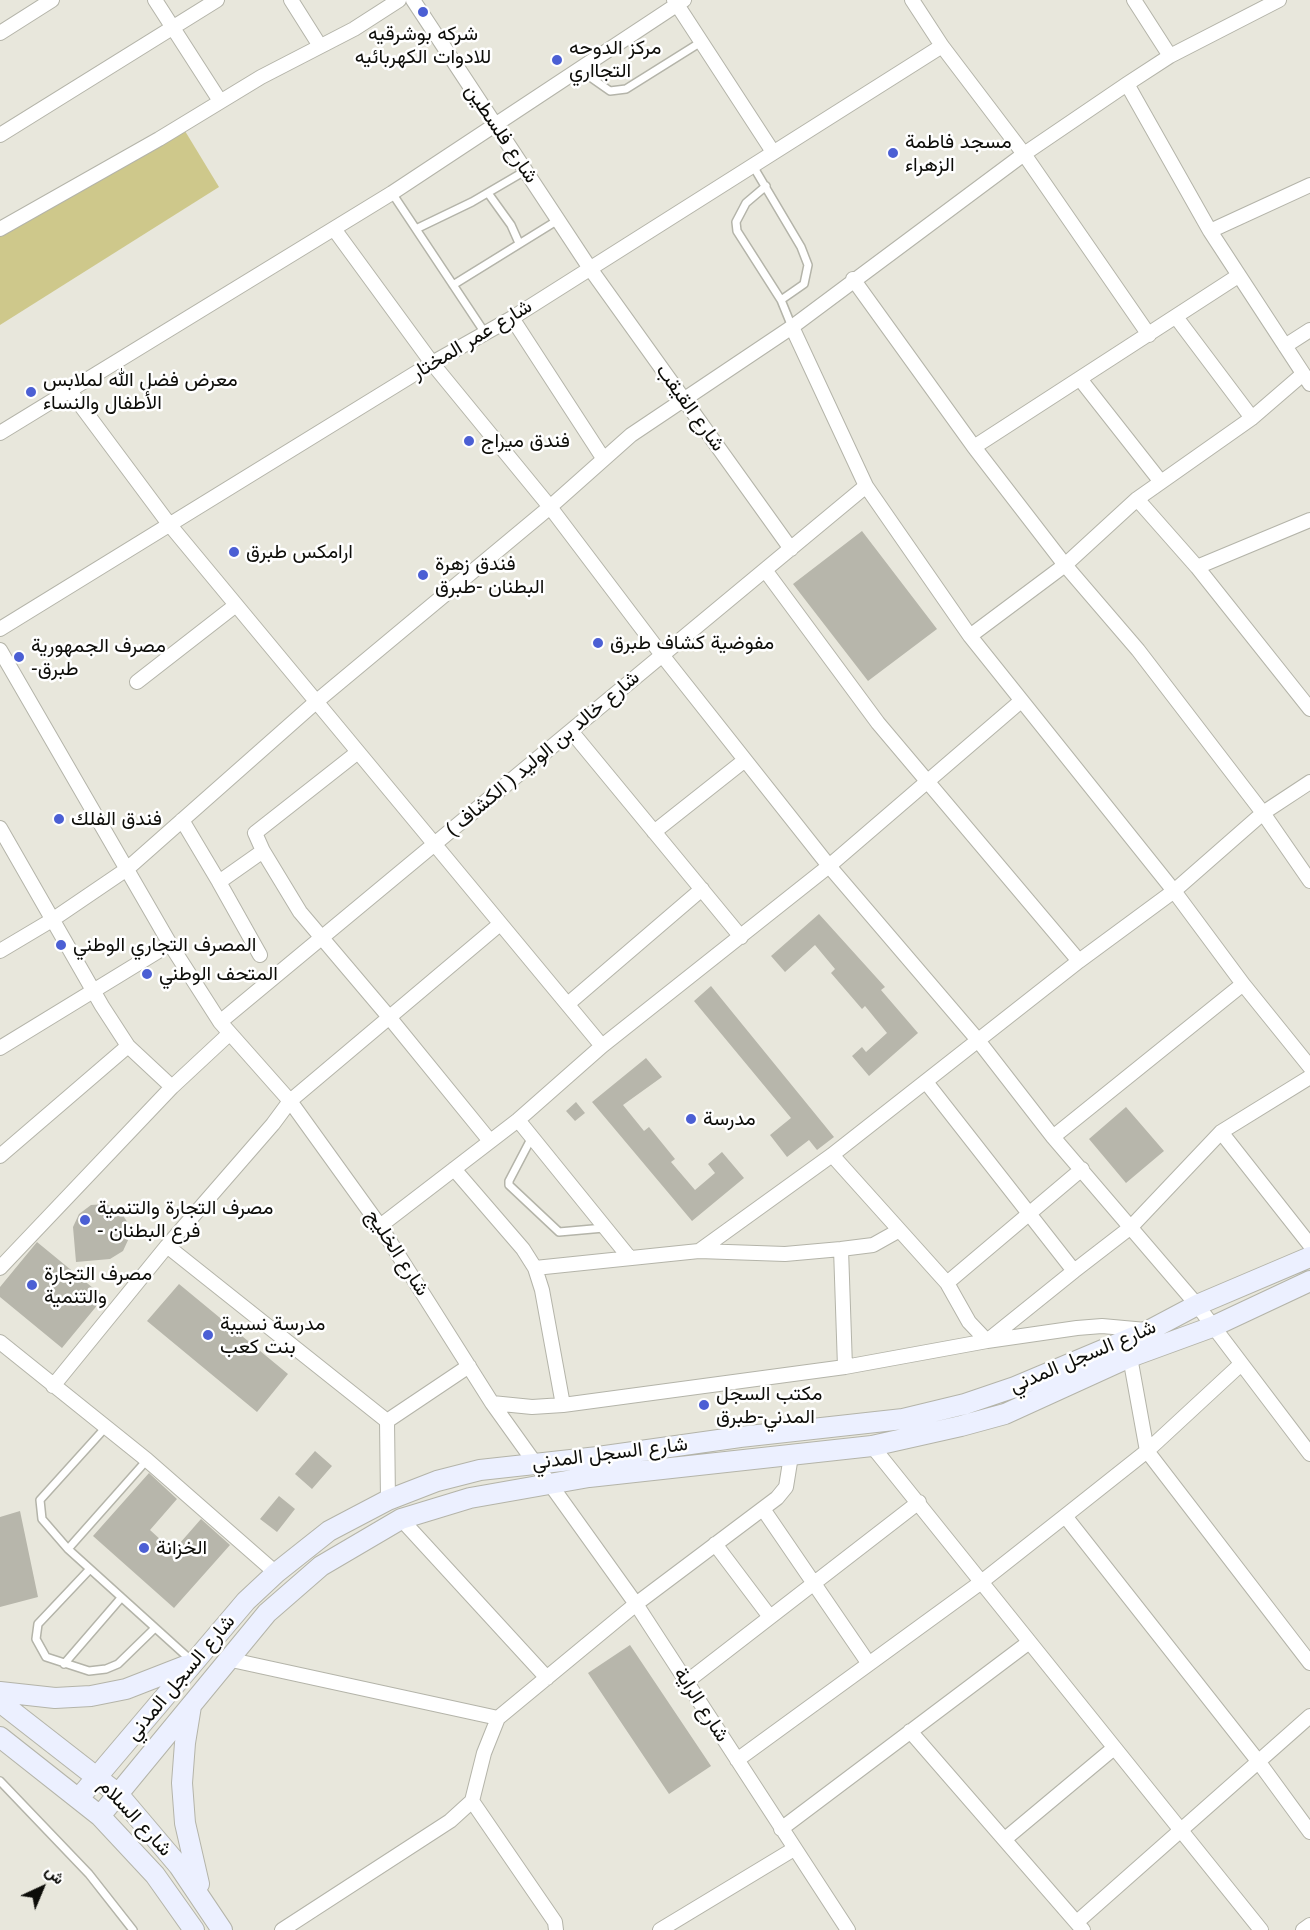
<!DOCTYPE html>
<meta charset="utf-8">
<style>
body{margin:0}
#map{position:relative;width:1310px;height:1930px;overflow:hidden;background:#e8e7dc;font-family:Helvetica,Vazirmatn,sans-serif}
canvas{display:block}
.north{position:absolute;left:12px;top:1858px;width:60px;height:60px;-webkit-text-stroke:4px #fff;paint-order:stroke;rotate:44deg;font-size:16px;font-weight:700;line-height:24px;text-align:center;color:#0d0d09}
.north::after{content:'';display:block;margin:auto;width:21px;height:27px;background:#0d0d09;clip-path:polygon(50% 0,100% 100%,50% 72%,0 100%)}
</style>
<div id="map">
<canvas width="1310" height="1930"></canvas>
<div class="north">ش</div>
</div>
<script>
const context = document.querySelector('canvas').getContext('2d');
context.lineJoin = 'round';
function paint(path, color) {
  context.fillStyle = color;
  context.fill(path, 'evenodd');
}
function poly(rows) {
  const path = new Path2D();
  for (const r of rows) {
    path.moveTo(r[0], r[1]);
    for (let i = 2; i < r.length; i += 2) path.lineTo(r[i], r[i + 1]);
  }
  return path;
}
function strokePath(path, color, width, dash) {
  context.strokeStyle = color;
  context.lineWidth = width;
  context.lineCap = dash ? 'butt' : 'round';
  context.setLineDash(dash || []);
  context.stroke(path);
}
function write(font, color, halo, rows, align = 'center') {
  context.font = font + ' Helvetica,Vazirmatn,sans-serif';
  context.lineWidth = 5;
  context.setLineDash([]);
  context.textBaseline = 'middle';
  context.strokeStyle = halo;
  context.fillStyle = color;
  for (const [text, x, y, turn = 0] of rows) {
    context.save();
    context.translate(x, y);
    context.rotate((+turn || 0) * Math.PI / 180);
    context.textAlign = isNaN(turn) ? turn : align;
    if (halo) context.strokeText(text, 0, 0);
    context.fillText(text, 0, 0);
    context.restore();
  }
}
paint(poly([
 [185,131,219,187,0,325,0,234]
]), '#cec88b');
paint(poly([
 [862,531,937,629,868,681,793,584],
 [819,914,885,987,881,990,918,1033,869,1076,852,1056,862,1047,866,1052,887,1033,865,1006,862,1009,831,973,835,969,815,945,785,972,771,956],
 [711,986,834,1137,817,1150,809,1140,787,1157,770,1135,791,1118,694,1001],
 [646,1058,662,1077,623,1105,644,1131,649,1127,675,1159,671,1162,695,1190,715,1173,708,1164,722,1152,744,1178,692,1221,592,1102],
 [576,1102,585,1113,575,1121,566,1111],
 [1126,1107,1164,1151,1126,1183,1089,1139],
 [106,1204,120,1211,128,1223,129,1238,123,1251,110,1259,76,1262,73,1227,79,1214,91,1205],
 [37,1242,104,1297,62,1348,0,1297,0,1287],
 [179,1284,288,1374,257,1412,147,1321],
 [315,1451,332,1466,312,1489,295,1474],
 [149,1473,177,1499,150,1530,173,1551,201,1519,230,1545,174,1608,93,1536],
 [279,1496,295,1509,277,1532,260,1519],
 [20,1511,38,1597,0,1607,0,1517],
 [630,1645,711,1766,669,1794,588,1673]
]), '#b7b6ab');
const lane = poly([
 [580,70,610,91,626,89,701,42],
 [753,166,801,247,808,265,804,284,781,300,792,327],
 [766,186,746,203,736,222,737,231,781,300],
 [392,193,485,333],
 [488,193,511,225,519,243],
 [418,228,472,202,525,171],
 [453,285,558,220],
 [532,1137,509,1181,509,1185,559,1232,604,1228],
 [106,1427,40,1500,42,1519,68,1549,193,1662],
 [68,1549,147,1460],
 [90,1569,38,1624,36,1639,46,1657,89,1671,106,1669,118,1664,155,1628],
 [64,1664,121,1598],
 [0,1781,89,1874,133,1930]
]);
const street = poly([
 [155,0,220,101],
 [291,0,320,46],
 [413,0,589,267,791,549],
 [674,0,773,152],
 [912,0,942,46,1024,154,1149,335],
 [1134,0,1170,56],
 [0,33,52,0],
 [1127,84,1210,231,1310,384],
 [0,135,217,0],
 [0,229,159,139,261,77,354,29,399,0],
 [334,229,432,363,550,507,662,655,829,866,977,1039,1053,1137,1197,1305,1310,1454],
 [1210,231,1310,185],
 [853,279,974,447,1065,565,1138,650,1263,813,1310,881],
 [1176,317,1252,418],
 [512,318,603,458],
 [792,327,866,486,970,636,1174,891,1243,984,1310,1067],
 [1285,346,1310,330],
 [1080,379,1161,482],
 [70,391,169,524,602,1046],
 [0,433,392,193,684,0],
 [974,447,1238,276],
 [1137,499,1197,567,1310,709],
 [1197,567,1310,520],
 [765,570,878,723,1079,961],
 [0,629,432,363,512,318,942,46],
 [970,636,1065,565,1137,499,1252,418,1303,374],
 [0,650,170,944,220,1022,290,1101,380,1226,492,1403,636,1604,848,1930],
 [137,682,236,605],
 [571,731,741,937],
 [358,752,255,833,263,851,300,912,389,1017,490,1141],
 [182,820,219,882,263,851],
 [0,828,102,1006,128,1046,172,1087],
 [654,832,745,760],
 [219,882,260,955],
 [0,951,52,920,127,869,317,701,550,507,631,435,792,327,1024,154,1127,84,1170,56,1279,0],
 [569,1003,702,889],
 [220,1022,866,486],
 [0,1048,170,944],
 [926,1082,1074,1271,1131,1227,1221,1132,1310,1077],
 [518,1120,629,1257],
 [1221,1132,1310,1245],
 [1053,1137,1243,984],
 [832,1155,947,1283,969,1322,987,1341,1074,1271],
 [0,1156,128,1046],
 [454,1169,523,1249,535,1268,542,1290,563,1405],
 [380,1226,518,1120,602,1046,829,866,1021,701],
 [167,1246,387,1421],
 [841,1249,845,1367],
 [699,1251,832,1155,1079,961,1174,891,1263,813,1310,782],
 [0,1268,172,1087,229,1034],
 [535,1268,699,1251,785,1254,841,1249,873,1245,898,1231],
 [947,1283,1082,1169],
 [0,1342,147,1460,276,1573],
 [1130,1357,1147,1451,1310,1663],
 [53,1386,167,1246,273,1124,290,1101,500,924],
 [492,1403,532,1407,563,1405,845,1367,987,1341,1077,1328,1102,1326,1146,1330],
 [387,1421,469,1366],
 [387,1421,388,1500],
 [872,1446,1261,1930],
 [763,1509,869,1664],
 [1065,1516,1258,1761,1310,1832],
 [401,1519,547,1678],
 [715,1544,770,1617],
 [227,1659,498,1718],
 [685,1683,919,1502],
 [910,1731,1083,1930],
 [737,1760,980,1583,1065,1516,1147,1451,1240,1365],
 [472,1801,555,1922,556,1930],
 [781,1829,1028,1643],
 [1005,1839,1114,1748],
 [1077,1922,1310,1716],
 [282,1930,450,1821,472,1801,484,1753,498,1718,636,1604,777,1498,786,1487,791,1456],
 [660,1930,794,1849],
 [1303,1930,1310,1925]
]);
const secondary = poly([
 [0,1692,55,1698,91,1696,126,1689,185,1666],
 [0,1702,118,1794,179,1866,222,1930],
 [191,1706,185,1743,182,1783,185,1823,199,1884],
 [0,1737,100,1816,155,1875,194,1930],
 [79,1798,246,1601,276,1573,329,1531,388,1500,437,1481,480,1470,598,1457,740,1437,903,1419,965,1404,1015,1387,1148,1331,1197,1305,1310,1257],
 [100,1816,267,1613,321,1566,401,1519,470,1498,589,1477,872,1446,961,1426,1005,1414,1130,1357,1212,1327,1310,1281]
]);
strokePath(lane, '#b4b4a9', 10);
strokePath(street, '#b4b4a9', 16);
strokePath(secondary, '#b4b4a9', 22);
strokePath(lane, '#fff', 7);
strokePath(street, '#fff', 14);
strokePath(secondary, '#ecf0ff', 20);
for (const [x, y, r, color] of [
 [423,12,6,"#4b5fd4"],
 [557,60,6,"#4b5fd4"],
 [893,153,6,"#4b5fd4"],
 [31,392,6,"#4b5fd4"],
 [469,441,6,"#4b5fd4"],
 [234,552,6,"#4b5fd4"],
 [423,575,6,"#4b5fd4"],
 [598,643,6,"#4b5fd4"],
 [19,657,6,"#4b5fd4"],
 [59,819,6,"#4b5fd4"],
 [61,945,6,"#4b5fd4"],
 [147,974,6,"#4b5fd4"],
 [691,1119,6,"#4b5fd4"],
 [85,1220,6,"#4b5fd4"],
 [32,1285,6,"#4b5fd4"],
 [208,1335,6,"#4b5fd4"],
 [704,1405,6,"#4b5fd4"],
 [144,1548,6,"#4b5fd4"]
]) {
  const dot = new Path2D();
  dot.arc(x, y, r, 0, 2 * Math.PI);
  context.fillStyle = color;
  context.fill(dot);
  strokePath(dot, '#fff', 2);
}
write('20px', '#0d0d09', '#fff', [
 ["شركه بوشرقيه",423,34,"center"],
 ["للادوات الكهربائيه",423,57,"center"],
 ["مركز الدوحه",569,48],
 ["التجااري",569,71],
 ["مسجد فاطمة",905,142],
 ["الزهراء",905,165],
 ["معرض فضل الله لملابس",43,380],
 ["الأطفال والنساء",43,403],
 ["فندق ميراج",481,441],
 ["ارامكس طبرق",246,552],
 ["فندق زهرة",435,564],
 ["البطنان -طبرق",435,587],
 ["مفوضية كشاف طبرق",610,643],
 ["مصرف الجمهورية",31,646],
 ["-طبرق",31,669],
 ["فندق الفلك",71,819],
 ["المصرف التجاري الوطني",73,945],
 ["المتحف الوطني",159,974],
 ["مدرسة",703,1119],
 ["مصرف التجارة والتنمية",97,1208],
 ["- فرع البطنان",97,1231],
 ["مصرف التجارة",44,1274],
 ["والتنمية",44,1297],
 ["مدرسة نسيبة",220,1324],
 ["بنت كعب",220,1347],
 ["مكتب السجل",716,1394],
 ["المدني-طبرق",716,1417],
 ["الخزانة",156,1548]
], 'left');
write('20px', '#0d0d09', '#fff', [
 ["شارع فلسطين",501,134,56],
 ["شارع عمر المختار",472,340,-31],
 ["شارع القيقب",690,408,54],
 ["شارع خالد بن الوليد ( الكشاف )",543,754,-40],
 ["شارع الخليج",397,1253,57],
 ["شارع السجل المدني",1083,1357,-23],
 ["شارع السجل المدني",610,1454,-7],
 ["شارع السجل المدني",181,1678,-50],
 ["شارع الراية",701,1705,57],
 ["شارع السلام",135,1818,47]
]);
</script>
